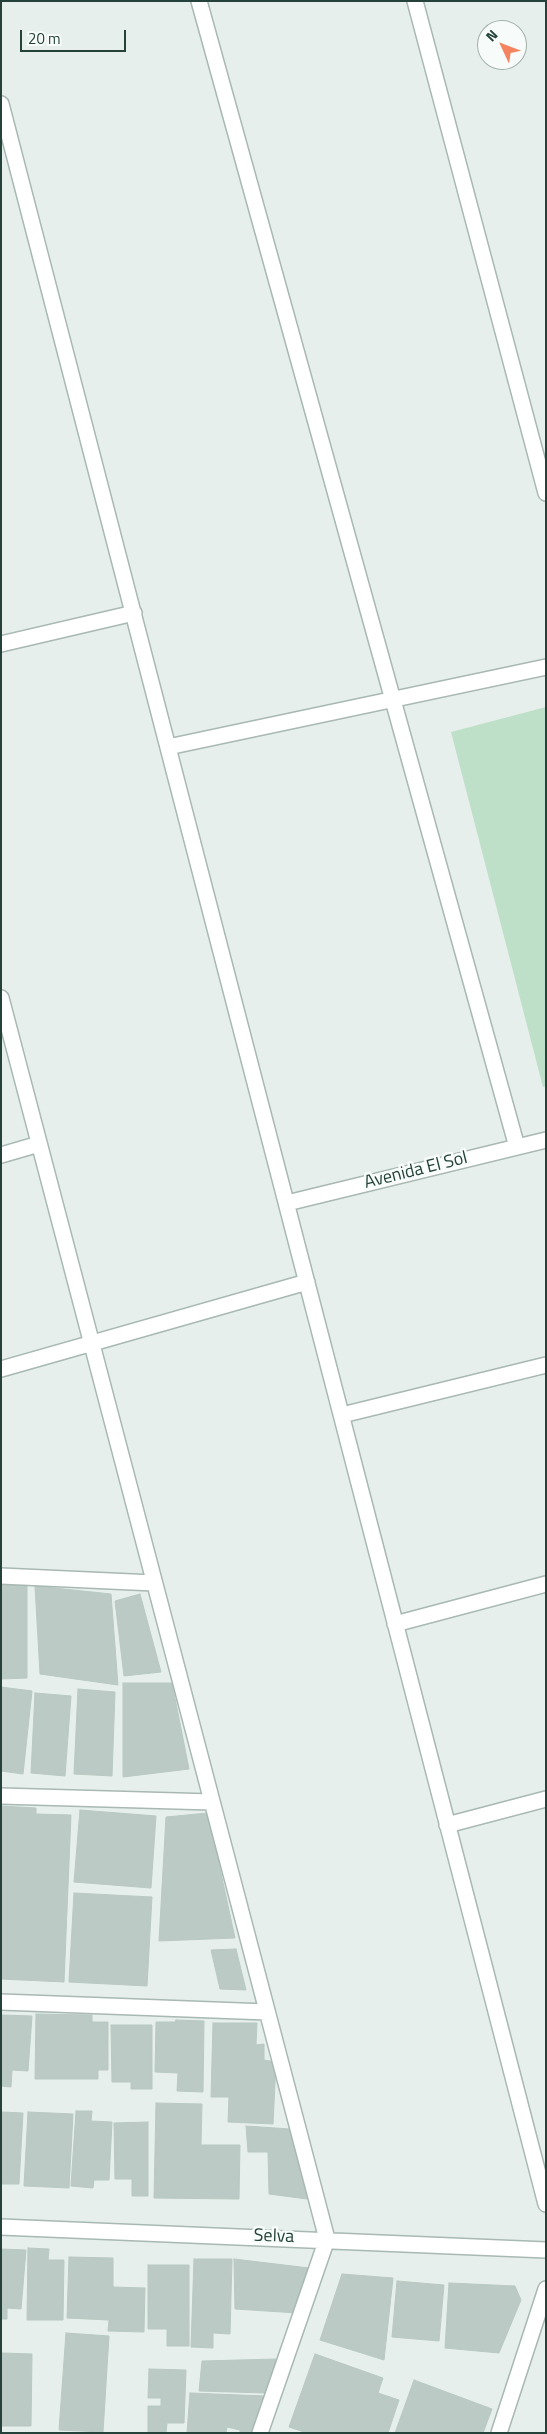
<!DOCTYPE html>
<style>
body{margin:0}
#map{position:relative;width:547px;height:2434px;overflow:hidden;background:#e6efeb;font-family:"Titillium Web",sans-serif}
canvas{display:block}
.frame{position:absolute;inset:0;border:2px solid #24423a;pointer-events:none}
.north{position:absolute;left:477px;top:20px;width:50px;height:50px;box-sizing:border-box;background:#f7fbf9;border:1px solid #a3b1ad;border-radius:50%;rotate:313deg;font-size:14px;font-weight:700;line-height:20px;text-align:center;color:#24423a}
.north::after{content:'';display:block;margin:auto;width:18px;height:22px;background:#f4845f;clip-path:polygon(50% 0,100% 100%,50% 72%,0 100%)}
.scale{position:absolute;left:20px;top:30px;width:106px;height:22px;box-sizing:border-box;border:2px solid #24423a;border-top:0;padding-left:6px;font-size:15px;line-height:18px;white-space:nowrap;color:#24423a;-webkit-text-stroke:4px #f7fbf9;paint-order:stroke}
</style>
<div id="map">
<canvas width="547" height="2434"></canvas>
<div class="frame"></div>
<div class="north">N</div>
<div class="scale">20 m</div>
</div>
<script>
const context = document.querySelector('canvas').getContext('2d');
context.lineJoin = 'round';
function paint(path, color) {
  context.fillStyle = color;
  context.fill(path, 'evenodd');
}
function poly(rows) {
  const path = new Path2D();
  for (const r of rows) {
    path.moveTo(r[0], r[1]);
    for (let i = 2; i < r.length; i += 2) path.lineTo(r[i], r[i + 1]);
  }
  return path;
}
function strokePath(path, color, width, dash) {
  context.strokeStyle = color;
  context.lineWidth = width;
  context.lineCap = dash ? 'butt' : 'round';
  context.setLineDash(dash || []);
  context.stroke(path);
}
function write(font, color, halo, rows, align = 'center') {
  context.font = font + ' "Titillium Web",sans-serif';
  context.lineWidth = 5;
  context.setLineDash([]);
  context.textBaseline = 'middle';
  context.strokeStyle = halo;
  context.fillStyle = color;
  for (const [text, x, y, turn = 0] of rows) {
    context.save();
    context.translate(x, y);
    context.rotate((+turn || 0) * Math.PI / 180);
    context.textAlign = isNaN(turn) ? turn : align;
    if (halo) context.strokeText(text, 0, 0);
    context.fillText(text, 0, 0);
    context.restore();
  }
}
paint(poly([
 [546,707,546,1086,543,1087,451,732]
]), '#bfe0c8');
const building = poly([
 [1,1584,27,1586,27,1678,1,1679,1,1584],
 [35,1586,111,1594,118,1685,40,1674,35,1586],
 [140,1594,161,1672,124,1676,115,1601,140,1594],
 [123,1683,172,1683,189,1769,123,1777,123,1683],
 [1,1687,32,1691,23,1774,1,1771,1,1687],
 [78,1689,115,1692,112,1776,74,1774,78,1689],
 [35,1693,71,1696,65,1776,31,1773,35,1693],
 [1,1806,36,1808,36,1814,71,1815,64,1982,1,1979,1,1806],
 [80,1810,156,1816,151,1888,74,1882,80,1810],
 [208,1813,235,1938,159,1941,166,1817,208,1813],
 [74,1893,152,1897,147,1986,69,1982,74,1893],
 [236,1949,246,1990,220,1989,211,1950,236,1949],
 [36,2014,92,2015,92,2022,108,2022,108,2070,98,2070,98,2079,35,2079,36,2014],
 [1,2015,32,2016,28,2071,12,2070,11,2087,1,2086,1,2015],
 [176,2020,204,2021,203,2092,177,2091,178,2073,155,2072,156,2022,175,2022,176,2020],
 [213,2023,257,2023,256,2045,264,2044,264,2060,276,2062,273,2124,228,2122,229,2097,211,2097,213,2023],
 [111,2025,152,2025,152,2089,131,2089,131,2082,112,2082,111,2025],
 [156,2103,202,2104,201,2145,240,2145,239,2199,154,2198,156,2103],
 [76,2111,92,2111,91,2121,112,2122,109,2180,94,2180,93,2188,71,2186,76,2111],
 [1,2112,23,2113,19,2184,1,2184,1,2112],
 [28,2112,73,2114,69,2188,24,2186,28,2112],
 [148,2122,148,2196,132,2196,132,2179,115,2179,114,2123,148,2122],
 [246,2126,290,2129,307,2199,269,2194,268,2152,248,2152,246,2126],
 [28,2248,49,2249,48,2260,64,2260,63,2320,27,2320,28,2248],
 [1,2249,26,2250,21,2309,7,2308,7,2319,1,2319,1,2249],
 [69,2257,113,2258,113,2287,145,2288,144,2332,108,2331,109,2320,67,2318,69,2257],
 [194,2259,232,2259,230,2334,213,2333,213,2348,191,2347,194,2259],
 [234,2259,309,2268,297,2313,235,2309,234,2259],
 [148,2265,189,2265,189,2346,167,2346,167,2329,148,2329,148,2265],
 [342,2274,393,2278,384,2360,320,2340,342,2274],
 [397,2281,444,2285,439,2341,392,2337,397,2281],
 [449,2283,515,2286,521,2300,499,2353,445,2348,449,2283],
 [66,2333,109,2336,103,2432,59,2430,66,2333],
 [1,2353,32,2354,31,2426,1,2426,1,2353],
 [315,2354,383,2378,378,2393,399,2400,388,2433,307,2433,289,2427,315,2354],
 [277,2359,265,2393,199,2391,202,2361,277,2359],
 [149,2369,186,2370,184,2423,167,2423,166,2433,148,2433,148,2406,161,2406,161,2398,148,2398,149,2369],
 [414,2380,492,2409,483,2433,395,2433,414,2380],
 [190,2393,265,2396,255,2433,240,2433,240,2430,227,2427,226,2433,187,2433,190,2393]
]);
paint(building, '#bbcac4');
strokePath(building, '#b8c9c2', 1);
const minor = poly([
 [199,1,517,1147],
 [415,1,546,493],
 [1,104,546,2204],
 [1,644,134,613],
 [168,747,546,667],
 [1,998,327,2239,260,2433],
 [1,1155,39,1144],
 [287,1203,546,1140],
 [1,1369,307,1282],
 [342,1415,546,1365],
 [1,1576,154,1583],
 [395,1624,546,1584],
 [1,1796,212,1802],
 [447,1825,546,1799],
 [1,2002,267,2012],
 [1,2227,546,2250],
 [499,2433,546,2289]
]);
strokePath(minor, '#a8b8b2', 18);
strokePath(minor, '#fff', 15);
write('18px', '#24423a', '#f7fbf9', [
 ["Avenida El Sol",416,1171,-14],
 ["Selva",274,2237,2]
]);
</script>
